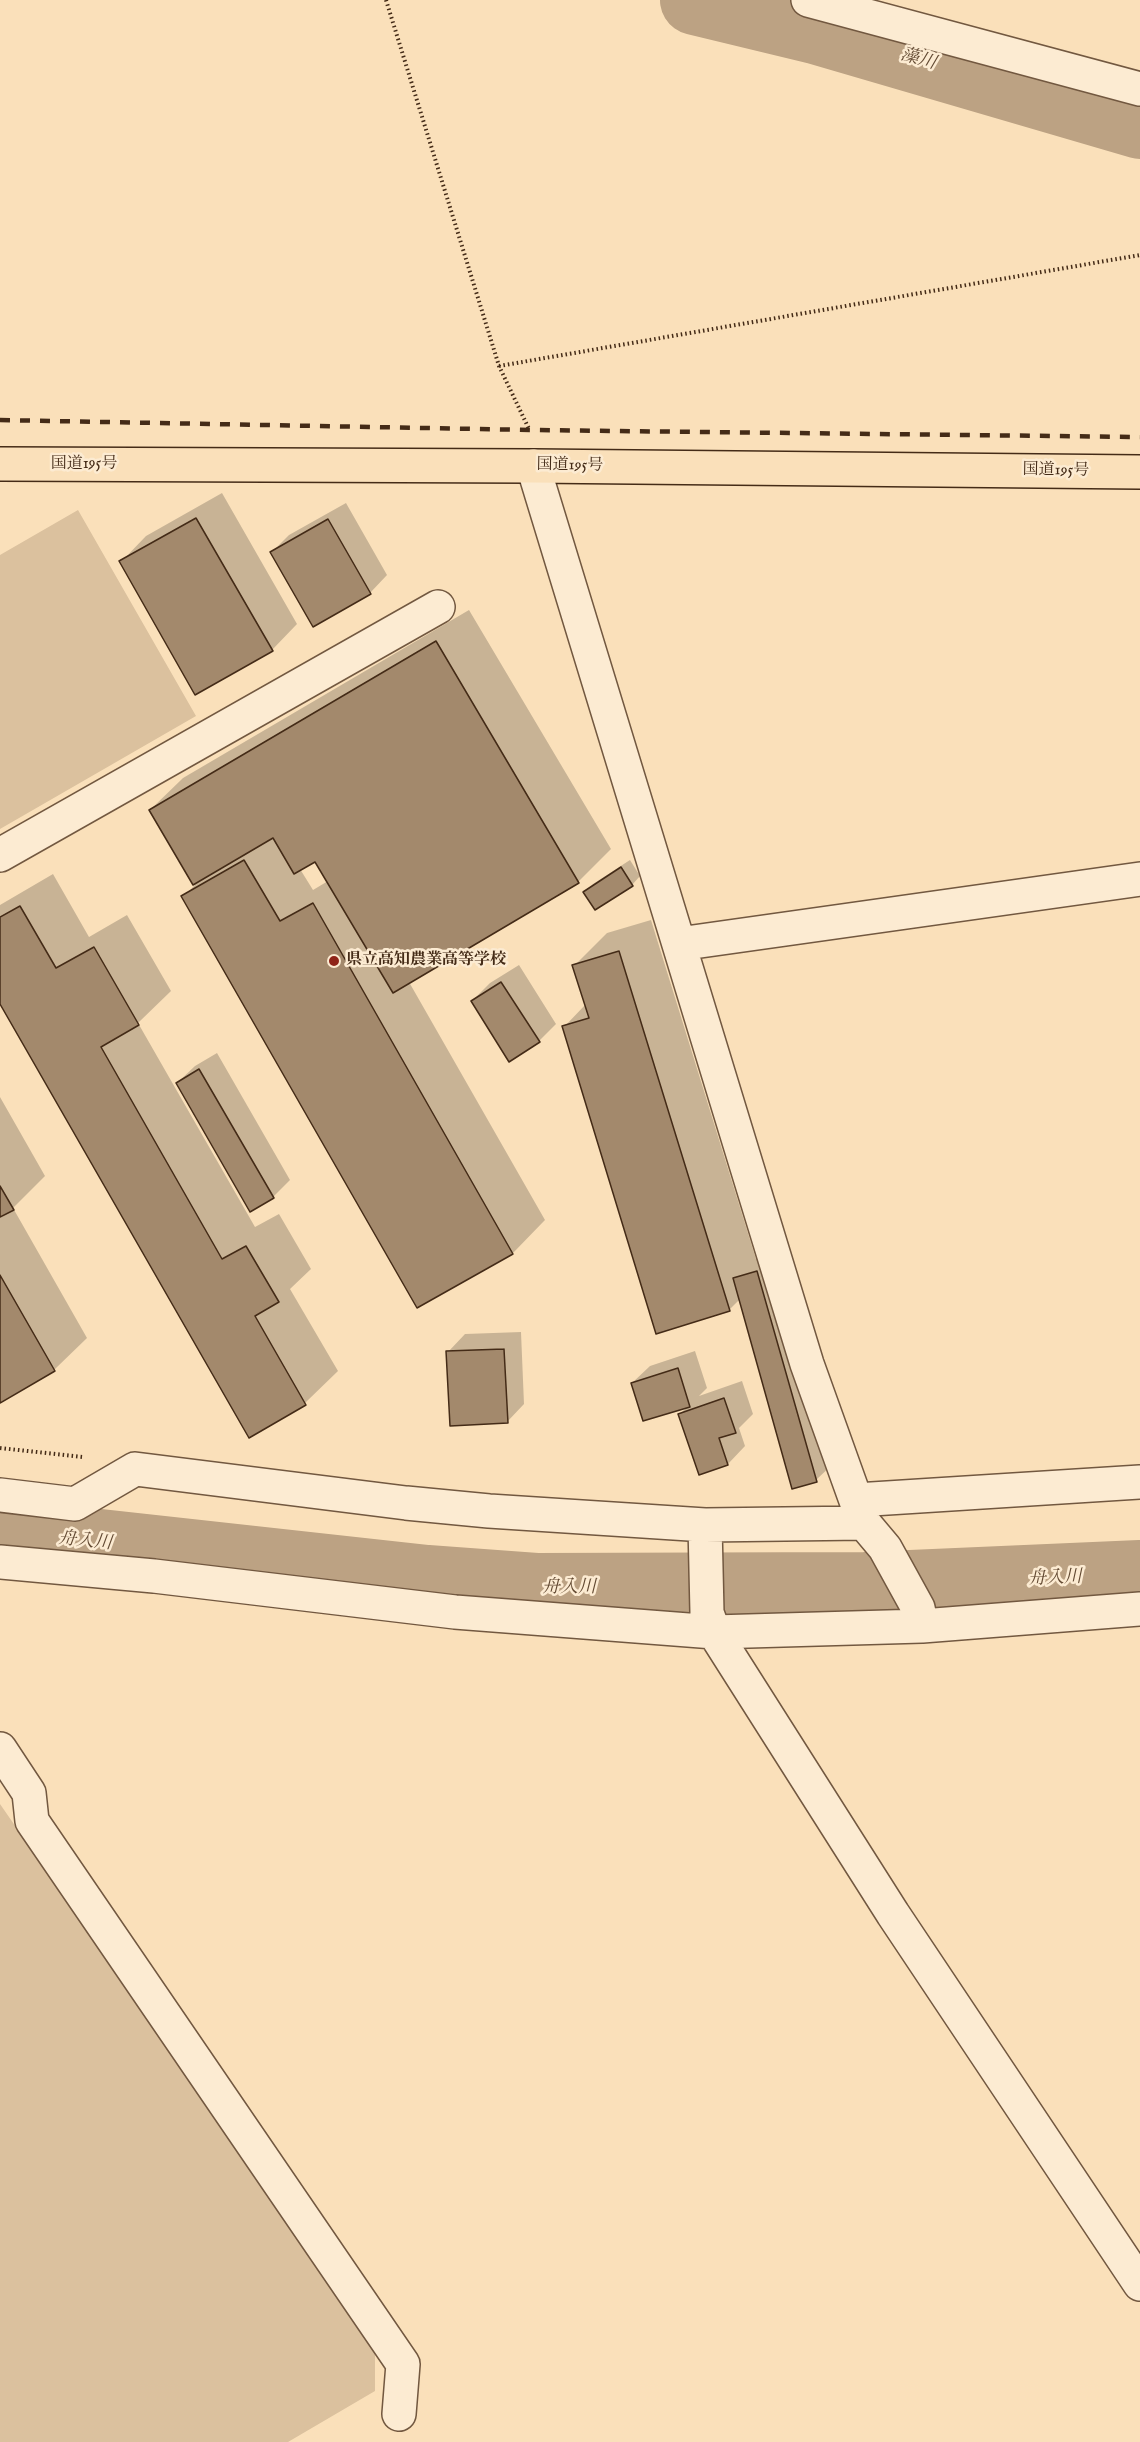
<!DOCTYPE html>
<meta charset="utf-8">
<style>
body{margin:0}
canvas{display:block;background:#fae0ba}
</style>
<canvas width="1140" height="2442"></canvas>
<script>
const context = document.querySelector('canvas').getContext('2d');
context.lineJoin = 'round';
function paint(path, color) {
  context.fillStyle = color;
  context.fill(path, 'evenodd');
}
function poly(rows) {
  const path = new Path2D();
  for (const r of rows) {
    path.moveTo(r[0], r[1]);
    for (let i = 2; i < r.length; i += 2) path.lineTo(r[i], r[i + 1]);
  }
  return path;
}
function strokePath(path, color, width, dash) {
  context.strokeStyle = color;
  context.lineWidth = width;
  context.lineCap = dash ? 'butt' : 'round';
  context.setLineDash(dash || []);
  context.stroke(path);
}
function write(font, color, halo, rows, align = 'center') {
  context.font = font + ' "IM FELL English","Noto Serif JP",serif';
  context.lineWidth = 5;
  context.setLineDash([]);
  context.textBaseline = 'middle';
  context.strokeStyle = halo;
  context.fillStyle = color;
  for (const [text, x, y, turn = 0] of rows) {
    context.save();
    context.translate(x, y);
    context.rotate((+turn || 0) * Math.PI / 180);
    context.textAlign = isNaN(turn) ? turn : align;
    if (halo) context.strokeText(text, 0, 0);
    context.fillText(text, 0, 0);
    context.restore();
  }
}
paint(poly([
 [78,510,196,716,0,829,0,555],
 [0,1804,375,2346,375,2391,288,2442,0,2442]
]), '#dbc19e');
paint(poly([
 [222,493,297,624,272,650,121,562,146,536],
 [346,503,387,575,370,593,272,552,289,535],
 [469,610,611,849,578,882,409,982,545,1220,513,1253,418,1306,183,897,195,885,150,810,183,778],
 [316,860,328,881,313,890,300,869],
 [630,860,640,876,632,885,585,892,593,884],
 [53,874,89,937,127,915,171,991,138,1023,255,1227,279,1214,311,1269,290,1289,338,1371,305,1403,249,1435,0,1001,0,905],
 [651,920,756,1259,775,1254,834,1463,816,1480,740,1299,729,1310,564,1027,586,1004,574,966,607,933],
 [519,965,556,1024,539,1041,472,1001,490,983],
 [217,1053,290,1180,273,1197,177,1083,195,1066],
 [0,1097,45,1176,13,1208,87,1338,54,1370,0,1402],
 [521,1332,524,1404,507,1422,448,1352,465,1334],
 [695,1351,707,1388,699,1396,742,1381,753,1414,739,1428,745,1446,728,1464,680,1414,688,1406,632,1383,650,1366]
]), '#0003');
strokePath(poly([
 [695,0,815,29,1140,124],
 [0,1533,427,1580,536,1588,865,1587,1140,1575]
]), '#bca283', 70);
const building = poly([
 [196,518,273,651,195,695,119,561,196,518],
 [328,519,371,594,313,627,270,552,328,519],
 [436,641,579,883,393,993,315,862,294,874,273,838,193,885,149,810,436,641],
 [244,860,280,921,313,903,513,1254,417,1308,181,896,244,860],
 [621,867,633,886,595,910,583,892,621,867],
 [20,906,56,968,94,947,139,1025,101,1047,222,1259,246,1246,279,1302,255,1316,306,1405,249,1438,0,1004,0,917,20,906],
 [619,951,730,1311,656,1334,562,1026,589,1018,572,965,619,951],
 [501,982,540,1042,509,1062,471,1001,501,982],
 [199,1069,274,1198,250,1212,176,1083,199,1069],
 [0,1186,14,1210,0,1217,0,1186],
 [757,1271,817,1482,792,1489,733,1278,757,1271],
 [0,1275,55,1371,0,1403,0,1275],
 [504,1349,508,1423,450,1426,446,1351,504,1349],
 [678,1368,690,1407,643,1421,631,1383,678,1368],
 [724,1398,736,1433,719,1438,728,1465,699,1475,678,1414,724,1398]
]);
paint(building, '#a3896c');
strokePath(building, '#442b17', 1.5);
const minor = poly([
 [808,0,1140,89],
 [533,466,807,1364,864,1523,885,1548,918,1608,922,1626],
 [0,855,438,607],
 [679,944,1140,879],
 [0,1495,75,1504,135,1469,406,1503,489,1511,705,1525,864,1523],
 [856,1500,1140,1482],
 [705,1525,707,1613,714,1632,893,1914,1140,2284],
 [0,1562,154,1576,455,1612,714,1632,922,1626,1140,1609],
 [0,1749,29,1793,32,1821,403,2364,399,2414]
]);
const highway = poly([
 [0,464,533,466,1140,472]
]);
strokePath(minor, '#725840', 36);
strokePath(highway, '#442b17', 36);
strokePath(poly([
 [386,0,499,366,529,429],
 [499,366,1140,255],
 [0,1448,83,1457]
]), '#442b17', 4, [1.5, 3]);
strokePath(minor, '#fcebd2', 33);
strokePath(highway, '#fae0ba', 33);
strokePath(poly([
 [0,420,530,430,1140,437]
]), '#442b17', 4.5, [10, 10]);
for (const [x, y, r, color] of [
 [334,961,6,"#8f2418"]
]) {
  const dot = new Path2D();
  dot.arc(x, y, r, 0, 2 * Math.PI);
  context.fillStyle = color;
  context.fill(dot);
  strokePath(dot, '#fcebd2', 2);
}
write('16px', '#442b17', '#fcebd2', [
 ["国道195号",84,465],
 ["国道195号",570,466,1],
 ["国道195号",1056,471,1]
]);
write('bold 16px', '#442b17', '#fcebd2', [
 ["県立高知農業高等学校",346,961]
], 'left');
write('italic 18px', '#624932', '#fcebd2', [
 ["藻川",918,60,16],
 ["舟入川",85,1542,6],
 ["舟入川",1055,1579,-2],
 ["舟入川",569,1588]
]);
</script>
